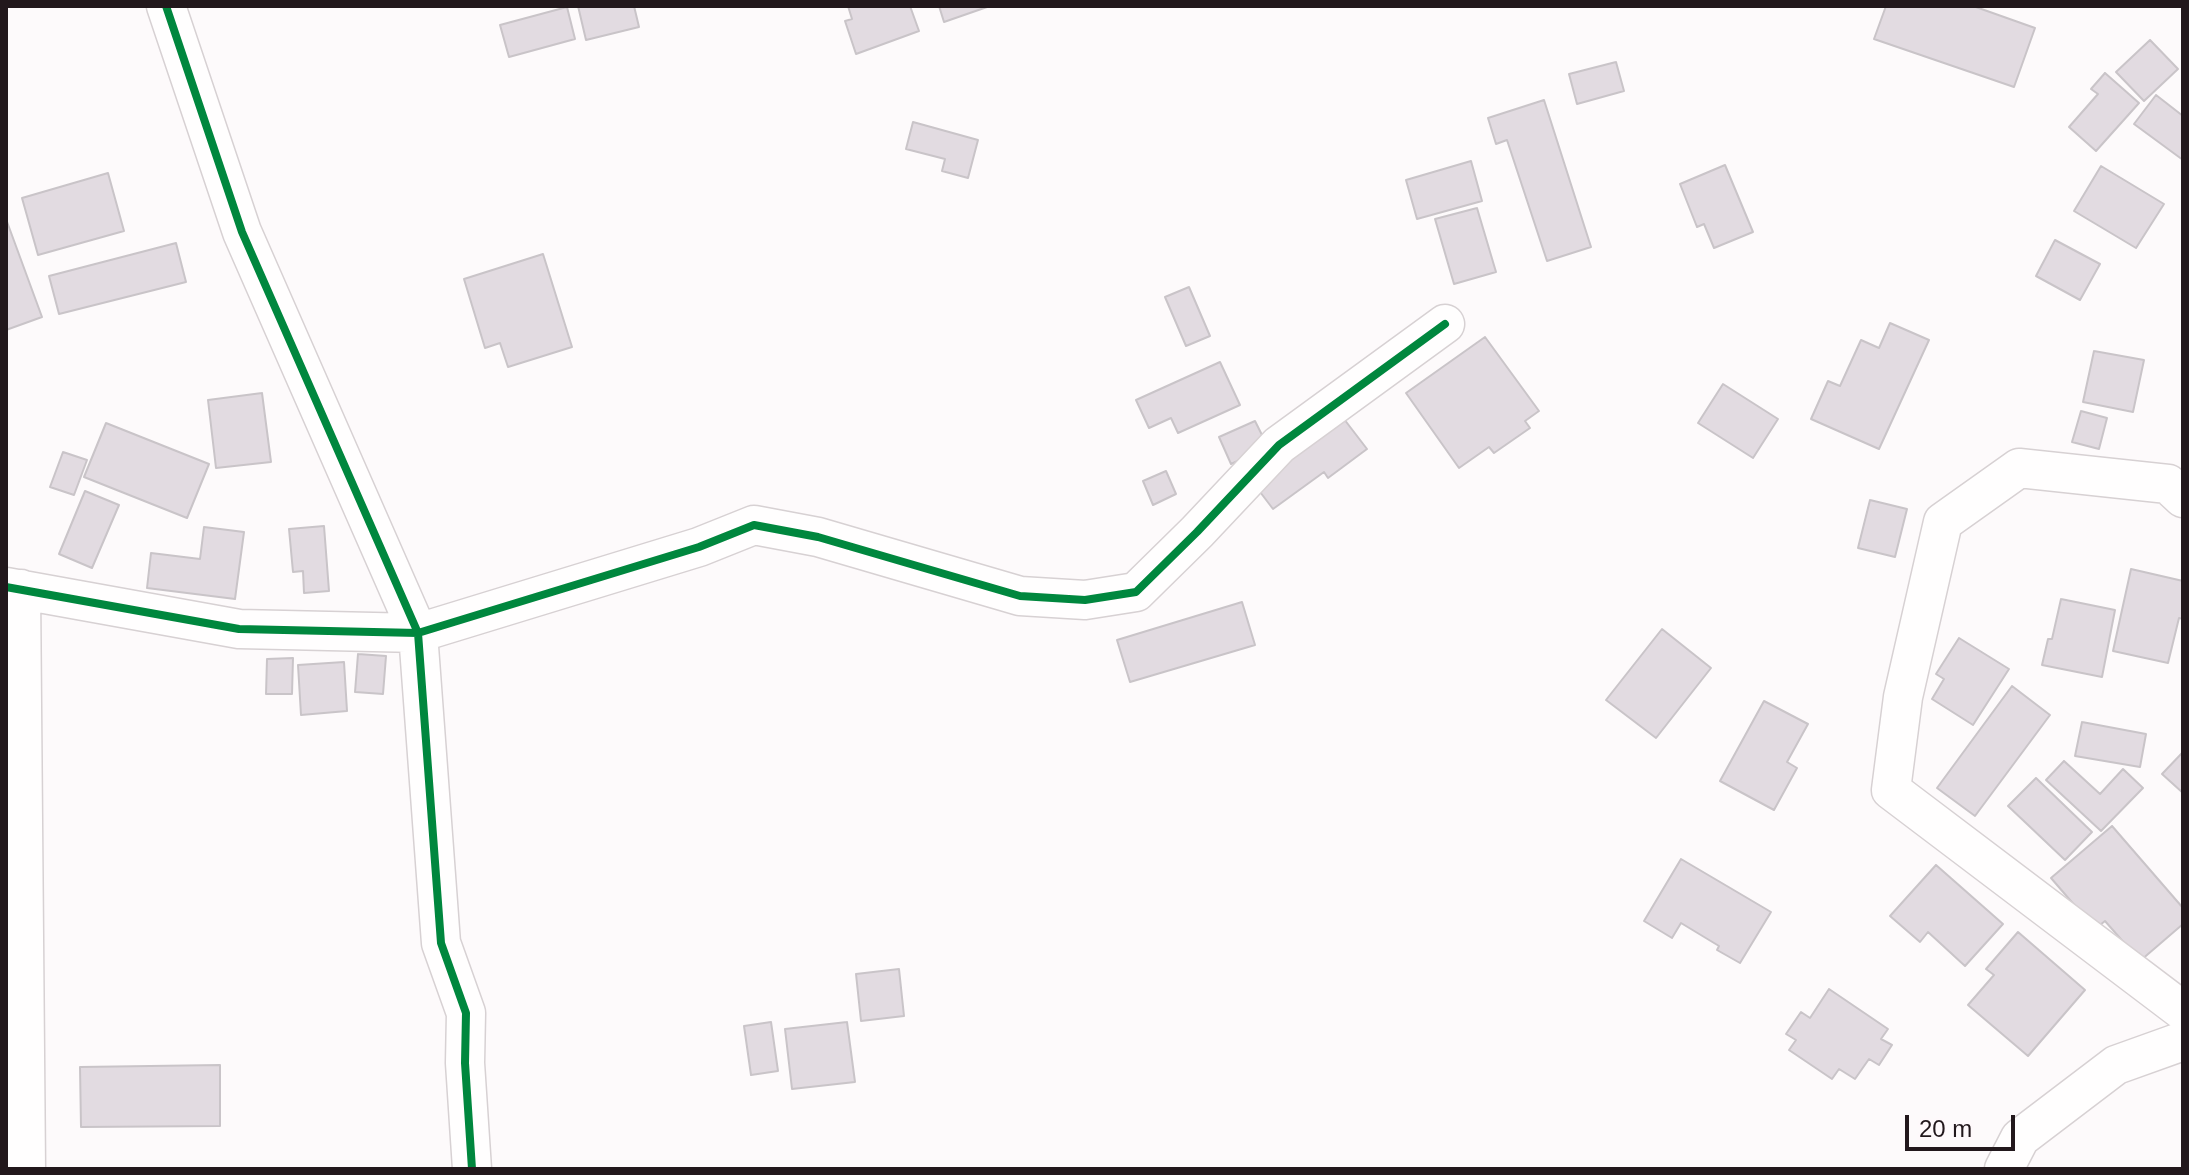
<!DOCTYPE html>
<style>
body{margin:0}
#map{position:relative;width:2189px;height:1175px;overflow:hidden;background:#fdfafb;font-family:Helvetica,sans-serif}
canvas{display:block}
.frame{position:absolute;inset:0;border:8px solid #22181c;pointer-events:none}
.scale{position:absolute;left:1905px;top:1115px;width:110px;height:36px;box-sizing:border-box;border:4px solid #22181c;border-top:0;padding-left:10px;font-size:24px;line-height:28px;white-space:nowrap;color:#22181c;-webkit-text-stroke:6px #fef9fb;paint-order:stroke}
</style>
<div id="map">
<canvas width="2189" height="1175"></canvas>
<div class="frame"></div>
<div class="scale">20 m</div>
</div>
<script>
const context = document.querySelector('canvas').getContext('2d');
context.lineJoin = 'round';
function paint(path, color) {
  context.fillStyle = color;
  context.fill(path, 'evenodd');
}
function poly(rows) {
  const path = new Path2D();
  for (const r of rows) {
    path.moveTo(r[0], r[1]);
    for (let i = 2; i < r.length; i += 2) path.lineTo(r[i], r[i + 1]);
  }
  return path;
}
function strokePath(path, color, width, dash) {
  context.strokeStyle = color;
  context.lineWidth = width;
  context.lineCap = dash ? 'butt' : 'round';
  context.setLineDash(dash || []);
  context.stroke(path);
}
const building = poly([
 [578,6,634,6,639,27,586,40,578,6],
 [848,6,910,6,919,31,856,54,845,21,852,19,848,6],
 [939,6,990,6,944,22,939,6],
 [1886,6,1973,6,2035,28,2014,87,1874,39,1886,6],
 [567,7,575,39,509,57,500,25,567,7],
 [2150,40,2178,69,2144,101,2116,72,2150,40],
 [1616,62,1624,91,1577,104,1569,74,1616,62],
 [2105,73,2139,103,2096,151,2069,127,2098,94,2091,89,2105,73],
 [2156,95,2183,116,2183,160,2134,124,2156,95],
 [1544,100,1591,247,1547,261,1507,140,1496,144,1488,118,1544,100],
 [913,122,978,140,968,178,942,171,945,159,906,149,913,122],
 [1471,161,1482,201,1417,219,1406,180,1471,161],
 [1725,165,1753,232,1714,248,1704,224,1697,227,1680,184,1725,165],
 [2101,166,2164,204,2136,248,2074,211,2101,166],
 [108,173,124,231,38,255,22,198,108,173],
 [1477,208,1496,272,1454,284,1435,219,1477,208],
 [6,219,42,317,6,330,6,219],
 [2055,240,2100,264,2080,300,2036,276,2055,240],
 [176,243,186,282,59,314,49,276,176,243],
 [543,254,572,347,508,367,500,343,485,348,464,279,543,254],
 [1189,287,1210,336,1186,346,1165,297,1189,287],
 [1890,323,1929,340,1879,449,1811,419,1828,381,1840,386,1861,340,1879,348,1890,323],
 [1485,337,1539,411,1525,421,1530,428,1494,453,1489,447,1459,468,1406,393,1485,337],
 [2094,351,2144,360,2133,412,2083,402,2094,351],
 [1220,362,1240,405,1178,433,1171,418,1149,428,1136,400,1220,362],
 [1723,384,1778,419,1753,458,1698,423,1723,384],
 [262,393,271,462,216,468,208,400,262,393],
 [2081,411,2107,418,2099,449,2072,442,2081,411],
 [1344,419,1367,449,1328,478,1324,472,1273,509,1254,484,1344,419],
 [1255,421,1268,447,1231,464,1219,437,1255,421],
 [106,423,209,464,187,518,84,477,106,423],
 [63,452,87,460,74,495,50,487,63,452],
 [1166,471,1176,494,1153,505,1143,481,1166,471],
 [85,491,119,505,92,568,59,554,85,491],
 [1870,500,1907,509,1895,557,1858,548,1870,500],
 [324,526,329,591,304,593,303,571,293,572,289,529,324,526],
 [204,527,244,532,235,599,147,588,151,553,200,559,204,527],
 [2131,569,2183,581,2183,619,2179,618,2168,663,2113,651,2131,569],
 [2061,599,2115,610,2102,677,2042,665,2048,639,2052,639,2061,599],
 [1242,602,1255,645,1130,682,1117,640,1242,602],
 [1662,629,1711,668,1656,738,1606,700,1662,629],
 [1959,638,2009,669,1973,725,1932,699,1944,679,1936,674,1959,638],
 [358,654,386,656,383,694,355,692,358,654],
 [293,658,292,694,266,694,267,659,293,658],
 [344,662,347,711,301,715,298,665,344,662],
 [2012,686,2050,715,1975,816,1937,788,2012,686],
 [1764,701,1808,724,1787,762,1797,768,1774,810,1720,781,1764,701],
 [2082,722,2146,734,2140,767,2075,756,2082,722],
 [2183,752,2183,793,2162,774,2183,752],
 [2064,761,2100,794,2123,769,2143,788,2101,831,2046,780,2064,761],
 [2036,778,2092,832,2065,860,2008,806,2036,778],
 [2112,826,2183,908,2183,924,2140,961,2105,921,2095,929,2051,878,2112,826],
 [1681,859,1771,912,1740,963,1717,950,1719,946,1681,923,1672,938,1644,921,1681,859],
 [1936,865,2003,924,1965,966,1928,932,1920,942,1890,916,1936,865],
 [2018,932,2085,990,2028,1056,1968,1005,1994,975,1986,969,2018,932],
 [899,969,904,1016,861,1021,856,974,899,969],
 [1829,989,1888,1029,1881,1039,1892,1045,1879,1065,1869,1059,1855,1079,1839,1069,1832,1079,1789,1050,1796,1040,1786,1034,1801,1012,1810,1018,1829,989],
 [771,1022,778,1071,751,1075,744,1026,771,1022],
 [847,1022,855,1082,792,1089,785,1029,847,1022],
 [220,1065,220,1126,81,1127,80,1067,220,1065]
]);
paint(building, '#e2dbe1');
strokePath(building, '#c9c4c8', 2);
const minor = poly([
 [166,6,242,232,418,633,441,943,466,1013,465,1063,472,1169],
 [2183,498,2168,484,2019,468,1943,522,1903,697,1891,790,2183,1011],
 [6,587,239,629,418,633,699,547,754,525,818,537,1020,596,1085,600,1136,592,1197,532,1279,445,1445,324],
 [21,589,26,1169],
 [2004,1169,2020,1138,2116,1065,2183,1041]
]);
strokePath(minor, '#d7d1d3', 41);
strokePath(minor, '#fffefe', 38);
strokePath(poly([
 [166,6,242,232,418,633,441,943,466,1013,465,1063,472,1169],
 [6,587,239,629,418,633,699,547,754,525,818,537,1020,596,1085,600,1136,592,1197,532,1279,445,1445,324]
]), '#00873e', 8);
</script>
